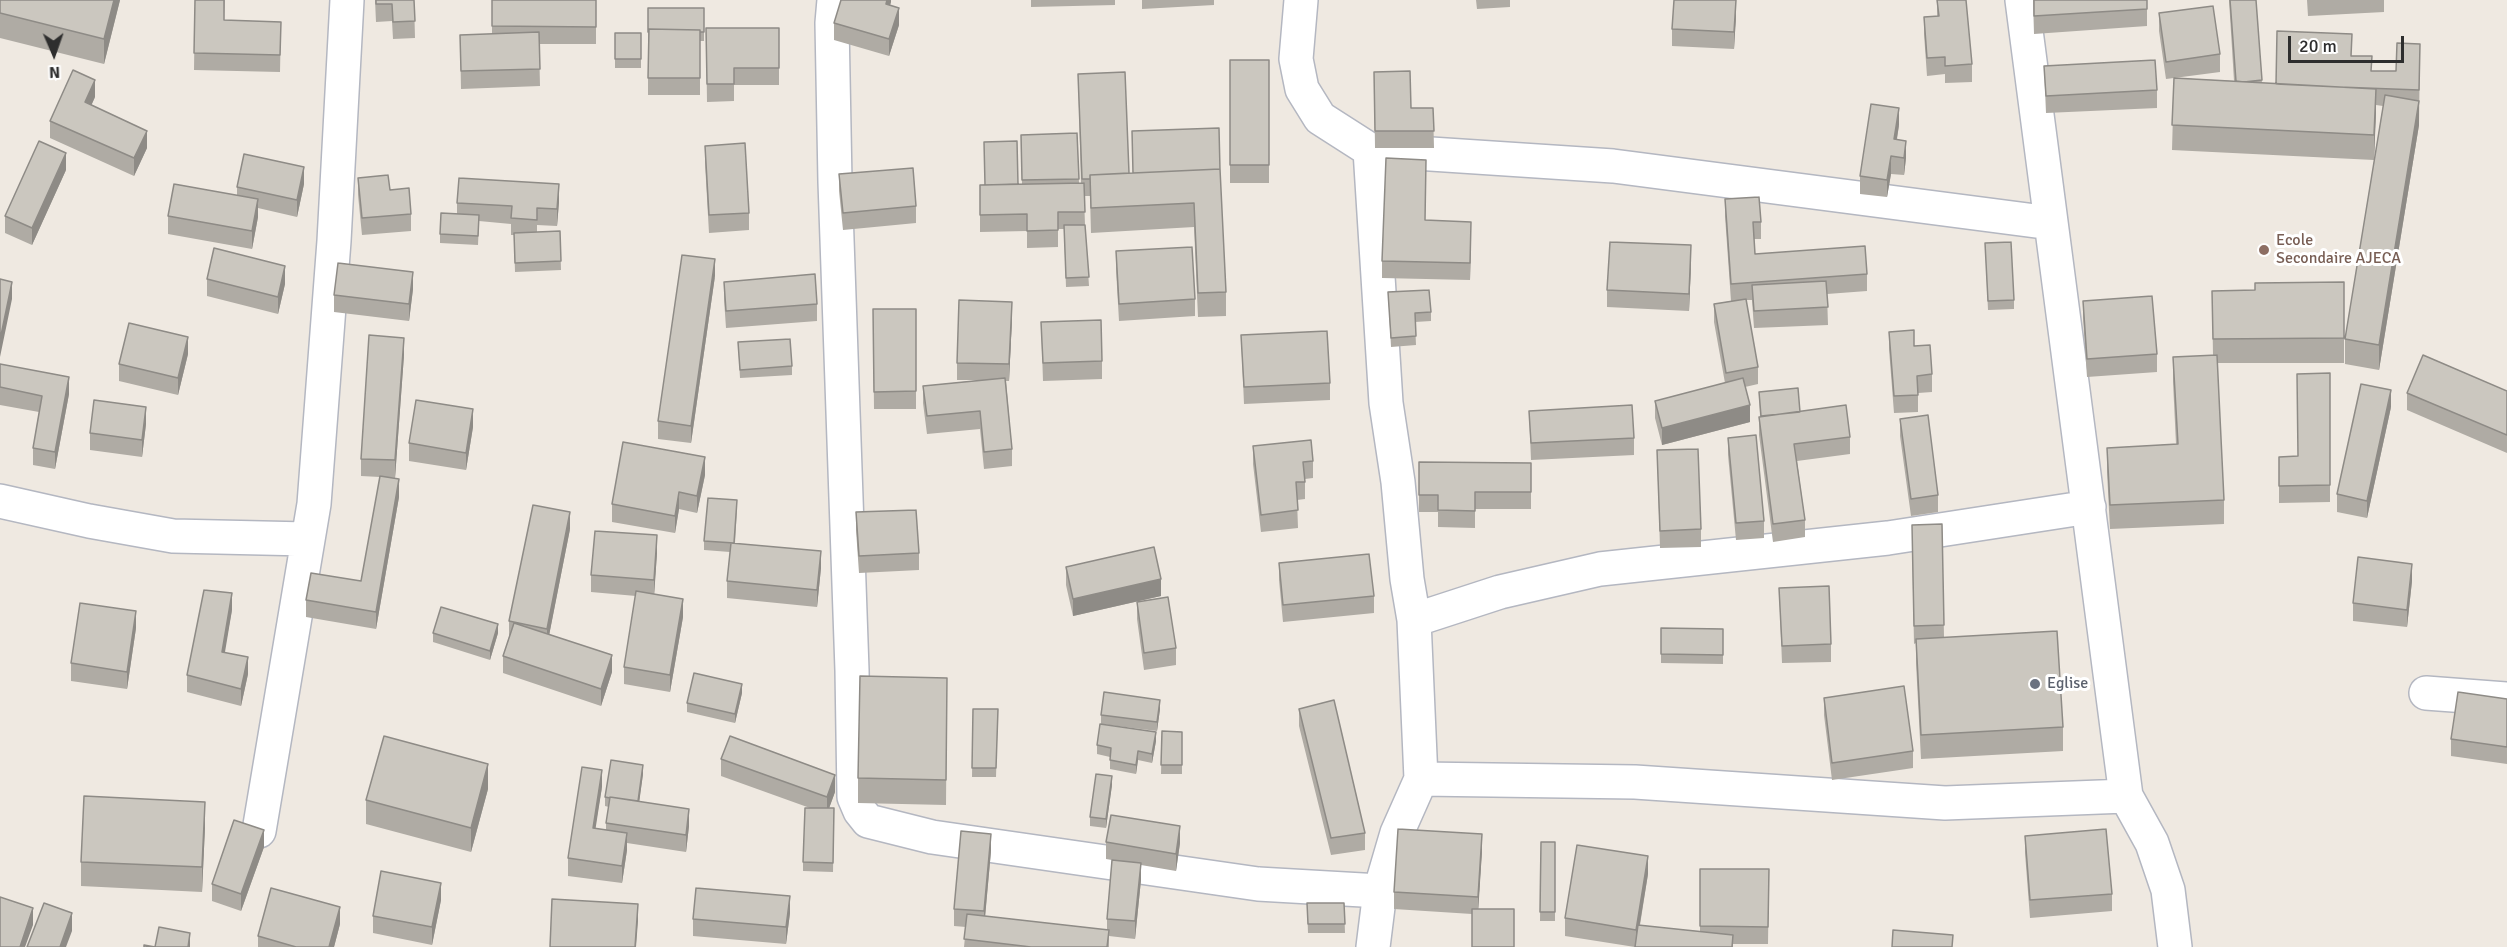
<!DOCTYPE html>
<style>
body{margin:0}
#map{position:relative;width:2507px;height:947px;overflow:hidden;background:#efe9e1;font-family:Signika,sans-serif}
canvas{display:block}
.north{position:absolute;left:24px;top:24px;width:60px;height:60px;-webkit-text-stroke:4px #fff;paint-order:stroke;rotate:178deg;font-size:16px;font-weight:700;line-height:24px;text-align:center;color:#2e2e2e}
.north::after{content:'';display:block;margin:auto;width:21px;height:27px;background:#2e2e2e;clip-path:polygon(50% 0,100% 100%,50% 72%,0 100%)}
.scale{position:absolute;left:2288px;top:36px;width:116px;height:27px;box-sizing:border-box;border:3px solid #2e2e2e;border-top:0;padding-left:8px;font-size:18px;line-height:21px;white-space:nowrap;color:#2e2e2e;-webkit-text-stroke:4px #fff;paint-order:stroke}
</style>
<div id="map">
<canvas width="2507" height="947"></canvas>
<div class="north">N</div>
<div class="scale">20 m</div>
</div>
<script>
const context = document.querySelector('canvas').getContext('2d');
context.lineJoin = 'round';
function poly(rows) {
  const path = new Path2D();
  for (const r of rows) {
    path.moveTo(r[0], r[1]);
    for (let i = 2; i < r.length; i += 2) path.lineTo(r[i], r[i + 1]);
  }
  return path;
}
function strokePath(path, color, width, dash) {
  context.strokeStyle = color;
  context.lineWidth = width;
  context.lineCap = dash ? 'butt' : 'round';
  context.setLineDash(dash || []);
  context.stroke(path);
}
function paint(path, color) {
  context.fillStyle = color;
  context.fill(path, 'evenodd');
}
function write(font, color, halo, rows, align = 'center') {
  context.font = font + ' Signika,sans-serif';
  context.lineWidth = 6;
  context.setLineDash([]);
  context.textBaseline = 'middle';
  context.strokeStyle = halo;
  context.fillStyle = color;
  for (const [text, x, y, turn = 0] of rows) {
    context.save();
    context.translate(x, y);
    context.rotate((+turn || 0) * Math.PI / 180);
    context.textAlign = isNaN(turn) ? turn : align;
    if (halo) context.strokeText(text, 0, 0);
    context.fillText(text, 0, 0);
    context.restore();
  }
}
const minor = poly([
 [834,0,832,23,835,182,852,670,854,797,860,811,868,821,932,837,1258,884,1380,891],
 [1301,0,1296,59,1302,89,1320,118,1370,150,1613,166,2051,223],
 [2022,0,2126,796,2152,843,2168,890,2175,947],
 [1370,150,1386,403,1398,482,1407,579,1414,620,1421,779,1397,833,1380,891,1373,947],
 [0,501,89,521,173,536,307,539],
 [1414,620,1500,592,1600,569,1888,538,2089,507],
 [2426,693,2507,699],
 [1421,779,1635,782,1945,803,2126,796],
 [259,831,314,504,334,241,347,0]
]);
strokePath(minor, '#b4b7c1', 36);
strokePath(minor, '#fff', 33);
paint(poly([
 [0,0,120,0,104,64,0,38],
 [195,0,225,0,224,20,281,22,280,72,194,70],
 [375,0,414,0,415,38,393,39,392,21,376,22],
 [492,0,596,0,596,44,539,44,540,86,461,89,460,35,492,34],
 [891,0,890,5,899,25,889,56,834,40,834,23],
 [1031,0,1115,0,1115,5,1031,7],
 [1142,0,1214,0,1214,5,1142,9],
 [1476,0,1510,0,1510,7,1477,9],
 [1937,0,1972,64,1972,82,1945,83,1945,74,1927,76,1924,34,1924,17,1937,16],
 [2033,0,2147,0,2147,26,2034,34],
 [2229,0,2256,0,2262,83,2276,84,2351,56,2371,71,2396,71,2420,44,2419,125,2379,370,2345,364,2345,339,2383,106,2376,105,2374,160,2172,150,2174,78,2166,79,2159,31,2159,13,2220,54,2220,72,2174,78,2234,81],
 [2307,0,2384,0,2384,12,2308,16],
 [648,8,704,8,704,41,700,41,700,95,648,95],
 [1736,16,1734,49,1672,46,1672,29],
 [706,28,779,28,779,85,734,85,734,101,707,102],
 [615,33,641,33,641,68,615,68],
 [1230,60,1269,60,1269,183,1230,183],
 [2044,66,2157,90,2157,108,2046,113],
 [1374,72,1411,108,1433,108,1434,148,1375,148],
 [1078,74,1129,173,1133,173,1132,131,1220,177,1226,292,1226,316,1198,317,1194,227,1091,233,1090,196,1084,196,1085,225,1089,286,1066,287,1064,229,1058,229,1058,247,1027,248,1027,231,980,232,980,185,1022,184,1021,135,1077,133,1079,183,1081,183],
 [95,97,91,105,147,148,134,176,50,138,50,121],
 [1899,125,1897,139,1906,158,1904,175,1891,174,1887,197,1860,194,1860,176],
 [705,146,749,213,749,230,709,233,705,163],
 [66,170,32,245,5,233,5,216],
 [839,174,916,206,916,223,843,230,839,191],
 [1426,177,1425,220,1471,239,1470,280,1382,278,1382,261],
 [358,178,390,190,411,214,411,231,362,235,358,195],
 [304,184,297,217,258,208,258,217,252,249,168,234,168,216,237,195,237,187],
 [1725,199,1761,222,1761,239,1754,239,1755,254,1867,274,1867,291,1827,294,1828,325,1754,328,1752,300,1746,300,1758,367,1758,384,1745,387,1750,422,1662,445,1655,418,1655,401,1725,383,1714,322,1714,304,1731,301,1725,216],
 [559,202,557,226,537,225,537,232,560,231,561,270,515,272,514,235,511,235,511,224,479,221,478,245,440,243,440,234,457,214,457,203],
 [1985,243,2014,300,2014,309,1988,310],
 [1116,251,1195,299,1195,316,1119,321,1116,269],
 [1691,263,1689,311,1607,307,1607,290],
 [715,276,691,443,658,439,658,421],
 [207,279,285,284,278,314,207,296],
 [724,282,817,304,817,321,726,328,724,299],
 [2344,282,2344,363,2217,363,2224,500,2224,524,2110,529,2107,472,2107,448,2176,444,2173,382,2173,357,2213,356,2212,291,2255,290],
 [413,289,409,321,334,312,334,295],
 [1388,292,1431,312,1431,321,1415,322,1416,345,1391,347],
 [2083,301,2157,354,2157,372,2087,377,2083,318],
 [873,309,916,309,916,409,874,409],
 [1012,319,1009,381,1006,381,1012,449,1012,466,984,469,980,429,927,434,923,403,923,386,981,380,957,380,957,363],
 [1041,322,1102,361,1102,379,1043,381],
 [1889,332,1914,346,1932,374,1932,392,1918,393,1918,412,1894,413,1889,349],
 [1241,335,1330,383,1330,400,1244,404],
 [738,342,792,366,792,375,740,378],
 [188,354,178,395,119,381,119,364],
 [404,355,395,478,386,477,399,497,376,629,306,617,306,600,361,581,380,477,361,476,361,459],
 [0,364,69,394,55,469,33,465,33,448,39,412,0,405,0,411],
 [2330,373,2330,502,2279,503,2279,457,2298,456],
 [2507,391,2507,453,2407,410,2407,393],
 [1759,392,1850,437,1850,454,1797,461,1805,520,1805,537,1773,542,1759,435,1759,417,1760,417],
 [2391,407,2367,518,2337,512,2337,494],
 [1529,411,1634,438,1634,455,1531,460],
 [1900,419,1938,495,1938,512,1911,516,1900,436],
 [146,424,142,457,90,450,90,433],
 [473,427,466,470,409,461,409,443],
 [1728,438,1764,521,1764,538,1736,540,1728,455],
 [1253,446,1313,461,1313,478,1305,479,1305,499,1297,500,1298,528,1261,532,1253,464],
 [1657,450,1701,529,1701,547,1660,548],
 [1419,462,1531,463,1531,509,1475,509,1475,528,1438,527,1438,512,1419,512],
 [705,475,697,513,679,509,675,533,612,522,612,504],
 [737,509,735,543,821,568,817,607,727,598,727,581,730,552,704,550,704,541],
 [856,512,919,553,919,570,859,573,856,530],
 [1942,524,1944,637,2063,727,2063,751,1921,759,1916,663,1916,643,1914,644,1912,542],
 [570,529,549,635,612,672,601,706,503,673,503,656,509,637,509,621],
 [657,553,654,594,683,617,670,692,624,684,624,667,636,596,591,592,591,575],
 [1279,563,1374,596,1374,613,1283,622,1279,580],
 [1066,567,1161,596,1073,616,1066,585],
 [2412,581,2407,627,2353,621,2353,603],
 [1779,588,1831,644,1831,662,1782,663],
 [1137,602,1176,648,1176,665,1144,670,1137,619],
 [232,610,224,653,248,674,241,706,187,692,187,675],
 [136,628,127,689,71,681,71,663],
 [1661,628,1723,629,1723,664,1661,663],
 [433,633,498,633,490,660,433,642],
 [947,678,946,805,858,803,858,778],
 [742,693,735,723,687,712,687,703],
 [1824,698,1913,751,1913,768,1832,780,1824,715],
 [2507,699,2507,764,2451,756,2451,739],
 [973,709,998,709,996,777,972,777],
 [1160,709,1157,731,1101,724,1101,715],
 [1299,709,1365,833,1365,850,1331,855,1299,726],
 [1162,731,1182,732,1182,774,1161,774],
 [1156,741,1152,763,1138,760,1136,774,1110,769,1110,757,1097,754,1097,745],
 [721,759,835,792,829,808,834,808,833,872,803,871,803,862,810,808,721,776],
 [643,774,639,802,689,826,686,852,627,843,627,850,622,883,568,876,568,858,602,787,595,828,606,830,606,823,609,807,605,806,605,797],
 [1112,785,1106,828,1090,826,1090,817],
 [488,789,471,852,366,824,366,800],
 [205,827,202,892,81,886,81,862],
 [2025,836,2112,894,2112,911,2030,918,2025,853],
 [1106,842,1180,843,1176,871,1141,865,1141,880,1135,939,1109,936,1109,947,964,947,966,927,954,926,954,909,991,851,985,916,1107,930,1107,919,1112,860,1106,859],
 [1541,842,1555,842,1555,921,1540,921],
 [264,847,241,911,212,901,212,884],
 [1482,851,1478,909,1472,914,1394,909,1394,892],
 [1700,869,1769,869,1768,944,1733,944,1733,947,1635,947,1565,936,1565,918,1648,874,1640,925,1700,932],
 [441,900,432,945,373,933,373,916],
 [1307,903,1344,903,1345,933,1308,933],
 [790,913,786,944,693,936,693,919],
 [340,924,334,947,258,947,258,936]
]), '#afaba4');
paint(poly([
 [114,0,120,0,104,64,104,39],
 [887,0,891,0,891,2,886,21,886,4],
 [1736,0,1736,16,1734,49,1734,32],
 [899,8,899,25,889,56,889,39],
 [95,80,95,97,85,120,85,102],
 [2376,89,2376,113,2374,160,2374,135],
 [2419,101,2419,125,2379,370,2379,345],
 [1899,108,1899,125,1894,156,1894,139],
 [147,131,147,148,134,176,134,158],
 [1906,141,1906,158,1904,175,1904,158],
 [66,153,66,170,32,245,32,228],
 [1891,156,1891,174,1887,197,1887,180],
 [304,167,304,184,297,217,297,200],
 [559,184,559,202,557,226,557,209],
 [258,199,258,217,252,249,252,231],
 [1471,222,1471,239,1470,280,1470,263],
 [1691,245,1691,263,1689,311,1689,294],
 [715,259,715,276,691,443,691,426],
 [285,266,285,284,278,314,278,297],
 [413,272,413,289,409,321,409,304],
 [12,282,12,299,0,357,0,340],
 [1012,302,1012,319,1009,381,1009,364],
 [188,337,188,354,178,395,178,378],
 [404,338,404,355,395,478,395,460],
 [69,377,69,394,55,469,55,452],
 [2391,390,2391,407,2367,518,2367,501],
 [1750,405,1750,422,1662,445,1662,428],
 [146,407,146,424,142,457,142,440],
 [473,409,473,427,466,470,466,453],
 [705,457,705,475,697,513,697,496],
 [399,479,399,497,376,629,376,612],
 [679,492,679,509,675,533,675,516],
 [570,512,570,529,547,646,547,629],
 [657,535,657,553,654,597,654,580],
 [821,551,821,568,817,607,817,590],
 [2412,564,2412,581,2407,627,2407,610],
 [1161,579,1161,596,1073,616,1073,599],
 [232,593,232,610,222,670,222,652],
 [683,599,683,617,670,692,670,675],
 [136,611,136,628,127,689,127,672],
 [498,624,498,633,490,660,490,651],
 [612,655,612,672,601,706,601,689],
 [248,657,248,674,241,706,241,689],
 [742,684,742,693,735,723,735,714],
 [1160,700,1160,709,1157,731,1157,722],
 [1156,732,1156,741,1152,763,1152,754],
 [1138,751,1138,760,1136,774,1136,765],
 [488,764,488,789,471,852,471,828],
 [643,765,643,774,638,811,638,802],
 [602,770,602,787,593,845,593,828],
 [835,775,835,792,827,814,827,797],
 [1112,776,1112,785,1106,828,1106,819],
 [205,802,205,827,202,892,202,867],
 [689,809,689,826,686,852,686,835],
 [1180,826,1180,843,1176,871,1176,854],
 [264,830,264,847,241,911,241,894],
 [627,833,627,850,622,883,622,866],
 [991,834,991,851,984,929,984,911],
 [1482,834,1482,851,1478,914,1478,897],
 [1648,856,1648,874,1636,947,1636,930],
 [1141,863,1141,880,1135,939,1135,921],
 [441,883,441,900,432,945,432,927],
 [790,896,790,913,786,944,786,927],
 [638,904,638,921,636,947,635,947],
 [340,907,340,924,334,947,329,947],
 [33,908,33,925,25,947,20,947],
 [72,913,72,931,66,947,60,947],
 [190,933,190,947,188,947]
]), '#8e8b86');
const building = poly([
 [0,0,114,0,104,39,0,13,0,0],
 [195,0,224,0,224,20,281,22,280,55,194,53,195,0],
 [376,0,414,0,415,21,393,22,392,4,376,4,376,0],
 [492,0,596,0,596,27,492,26,492,0],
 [841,0,887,0,886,4,899,8,889,39,834,23,841,0],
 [1674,0,1736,0,1734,32,1672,29,1674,0],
 [1937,0,1966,0,1972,64,1945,66,1945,57,1927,58,1924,17,1939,16,1937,0],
 [2034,0,2147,0,2147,9,2034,16,2034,0],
 [2230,0,2256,0,2262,80,2244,82,2236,81,2230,0],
 [2213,6,2220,54,2166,62,2159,13,2213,6],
 [648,8,704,8,704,32,700,32,700,30,649,29,648,32,648,8],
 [706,28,779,28,779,68,734,68,734,84,707,84,706,28],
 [649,29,700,30,700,78,648,78,649,29],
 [2277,31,2352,34,2351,56,2372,56,2371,71,2396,71,2397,43,2420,44,2419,90,2339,87,2276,84,2277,31],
 [539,32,540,69,461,71,460,35,539,32],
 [615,33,641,33,641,59,615,59,615,33],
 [1230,60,1269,60,1269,165,1230,165,1230,60],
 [2155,60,2157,90,2046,96,2044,66,2155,60],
 [73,70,95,80,85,102,147,131,134,158,50,121,73,70],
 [1410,71,1411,108,1433,108,1434,131,1375,131,1374,72,1410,71],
 [1125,72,1129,173,1090,175,1090,179,1082,179,1078,74,1125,72],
 [2174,78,2376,89,2374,135,2172,125,2174,78],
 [2385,95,2419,101,2379,345,2345,339,2385,95],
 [1871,104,1899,108,1894,139,1906,141,1904,158,1891,156,1887,180,1860,176,1871,104],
 [1219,128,1220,170,1220,169,1133,173,1132,131,1219,128],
 [1077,133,1079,179,1022,180,1021,135,1077,133],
 [39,141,66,153,32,228,5,216,39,141],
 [1017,141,1018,184,985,185,984,142,1017,141],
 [745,143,749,213,709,215,705,146,745,143],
 [244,154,304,167,297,200,237,187,244,154],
 [1386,158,1426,160,1425,220,1471,222,1470,263,1382,261,1386,158],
 [913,168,916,206,843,213,839,174,913,168],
 [1220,169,1226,292,1198,293,1194,203,1091,208,1090,175,1220,169],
 [388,175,390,190,409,188,411,214,362,218,358,178,388,175],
 [459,178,559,184,557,209,537,208,537,220,511,218,512,206,457,203,459,178],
 [1084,183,1085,212,1058,212,1058,230,1027,231,1027,214,980,215,980,185,1084,183],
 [174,184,258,199,252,231,168,216,174,184],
 [1759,197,1761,222,1753,222,1755,254,1865,246,1867,274,1731,284,1725,199,1759,197],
 [441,213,479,215,478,236,440,234,441,213],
 [1064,225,1085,225,1089,277,1066,278,1064,225],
 [560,231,561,261,515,263,514,233,560,231],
 [1610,242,1691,245,1689,294,1607,290,1610,242],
 [2011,242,2014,300,1988,301,1985,243,2011,242],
 [1192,247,1195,299,1119,304,1116,251,1192,247],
 [214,248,285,266,278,297,207,279,214,248],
 [682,255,715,259,691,426,658,421,682,255],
 [338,263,413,272,409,304,334,295,338,263],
 [815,274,817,304,726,311,724,282,815,274],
 [0,279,12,282,0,340,0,279],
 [1826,281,1828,307,1754,311,1752,285,1826,281],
 [2344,282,2344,338,2213,339,2212,291,2255,290,2255,283,2344,282],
 [1429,290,1431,312,1415,313,1416,336,1391,338,1388,292,1429,290],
 [2152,296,2157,354,2087,359,2083,301,2152,296],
 [1746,299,1758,367,1726,373,1714,304,1746,299],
 [959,300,1012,302,1009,364,957,363,959,300],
 [873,309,916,309,916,391,874,392,873,309],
 [1101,320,1102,361,1043,363,1041,322,1101,320],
 [129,323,188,337,178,378,119,364,129,323],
 [1914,330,1914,346,1930,345,1932,374,1917,376,1918,395,1894,396,1889,332,1914,330],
 [1327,331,1330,383,1244,387,1241,335,1327,331],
 [369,335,404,338,395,460,361,459,369,335],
 [790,339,792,366,740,370,738,342,790,339],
 [2217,355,2224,500,2110,505,2107,448,2178,444,2173,357,2217,355],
 [2423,355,2507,391,2507,435,2407,393,2423,355],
 [0,364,69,377,55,452,33,448,42,396,0,387,0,364],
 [2330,373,2330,485,2279,486,2279,457,2298,456,2297,374,2330,373],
 [1005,378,1012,449,984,452,980,411,927,416,923,386,1005,378],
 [1743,378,1750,405,1662,428,1655,401,1743,378],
 [2361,384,2391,390,2367,501,2337,494,2361,384],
 [1798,388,1800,412,1761,416,1759,392,1798,388],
 [94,400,146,407,142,440,90,433,94,400],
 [416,400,473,409,466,453,409,443,416,400],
 [1632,405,1634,438,1531,443,1529,411,1632,405],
 [1846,405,1850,437,1794,444,1805,520,1773,524,1759,417,1846,405],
 [1928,415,1938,495,1911,499,1900,419,1928,415],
 [1756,435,1764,521,1736,523,1728,438,1756,435],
 [1311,440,1313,461,1303,462,1305,482,1296,482,1298,510,1261,515,1253,446,1311,440],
 [623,442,705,457,697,496,679,492,675,516,612,504,623,442],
 [1698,449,1701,529,1660,531,1657,450,1698,449],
 [1419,462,1531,463,1531,492,1475,492,1475,511,1438,510,1438,495,1419,495,1419,462],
 [380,476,399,479,376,612,306,600,311,573,361,581,380,476],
 [708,498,737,500,734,543,704,541,708,498],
 [533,505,570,512,547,629,509,621,533,505],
 [916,510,919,553,859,556,856,512,916,510],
 [1942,524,1944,625,1914,626,1912,525,1942,524],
 [595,531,657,535,654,580,591,575,595,531],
 [731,543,821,551,817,590,727,581,731,543],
 [1154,547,1161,579,1073,599,1066,567,1154,547],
 [1369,554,1374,596,1283,605,1279,563,1369,554],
 [2358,557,2412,564,2407,610,2353,603,2358,557],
 [1829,586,1831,644,1782,646,1779,588,1829,586],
 [204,590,232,593,222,652,248,657,241,689,187,675,204,590],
 [636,591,683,599,670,675,624,667,636,591],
 [1168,597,1176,648,1144,653,1137,602,1168,597],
 [80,603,136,611,127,672,71,663,80,603],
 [441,607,498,624,490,651,433,633,441,607],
 [514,623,612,655,601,689,503,656,514,623],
 [1661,628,1723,629,1723,655,1661,654,1661,628],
 [2057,631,2063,727,1921,735,1916,639,2057,631],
 [694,673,742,684,735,714,687,703,694,673],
 [860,676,947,678,946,780,858,778,860,676],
 [1904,686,1913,751,1832,763,1824,698,1904,686],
 [1104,692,1160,700,1157,722,1101,715,1104,692],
 [2458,692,2507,699,2507,747,2451,739,2458,692],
 [1334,700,1365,833,1331,838,1299,709,1334,700],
 [973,709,998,709,996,768,972,768,973,709],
 [1100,724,1156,732,1152,754,1138,751,1136,765,1110,760,1111,748,1097,745,1100,724],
 [1162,731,1182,732,1182,765,1161,765,1162,731],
 [384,736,488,764,471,828,366,800,384,736],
 [730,736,835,775,827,797,721,759,730,736],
 [611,760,643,765,638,801,610,797,610,798,605,797,611,760],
 [582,767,602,770,593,828,627,833,622,866,568,858,582,767],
 [1096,774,1112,776,1106,819,1090,817,1096,774],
 [84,796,205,802,202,867,81,862,84,796],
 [610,797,689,809,686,835,606,823,610,797],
 [805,808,834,808,833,863,803,862,805,808],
 [1111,815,1180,826,1176,854,1106,842,1111,815],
 [234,820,264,830,241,894,212,884,234,820],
 [1398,829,1482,834,1478,897,1394,892,1398,829],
 [2106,829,2112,894,2030,900,2025,836,2106,829],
 [961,831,991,834,984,911,954,909,961,831],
 [1541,842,1555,842,1555,912,1540,912,1541,842],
 [1577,845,1648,856,1636,930,1565,918,1577,845],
 [1112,860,1141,863,1135,921,1107,919,1112,860],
 [1700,869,1769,869,1768,927,1700,926,1700,869],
 [381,871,441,883,432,927,373,916,381,871],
 [271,888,340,907,329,947,296,947,258,936,271,888],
 [696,888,790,896,786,927,693,919,696,888],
 [0,897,33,908,20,947,0,947,0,897],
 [552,899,638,904,635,947,550,947,552,899],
 [44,903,72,913,60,947,27,947,44,903],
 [1307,903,1344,903,1345,924,1308,924,1307,903],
 [1472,909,1514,909,1514,947,1472,947,1472,909],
 [967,914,1109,930,1107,947,1031,947,964,939,967,914],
 [1638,925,1733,935,1732,947,1635,947,1638,925],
 [159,927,190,933,188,947,144,947,144,945,155,947,159,927],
 [1893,930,1953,935,1952,947,1892,947,1893,930]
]);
paint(building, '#cbc7bf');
strokePath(building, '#8e8b86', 1.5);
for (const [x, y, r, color] of [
 [2264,250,6,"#8d6e63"],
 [2035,684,6,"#6b7280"]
]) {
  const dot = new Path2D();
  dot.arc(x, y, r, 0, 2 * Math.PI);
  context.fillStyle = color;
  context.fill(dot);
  strokePath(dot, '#fff', 2);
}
write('16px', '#785e54', '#fff', [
 ["Ecole",2276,241],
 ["Secondaire AJECA",2276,259]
], 'left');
write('16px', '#5b616d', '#fff', [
 ["Eglise",2047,684]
], 'left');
</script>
